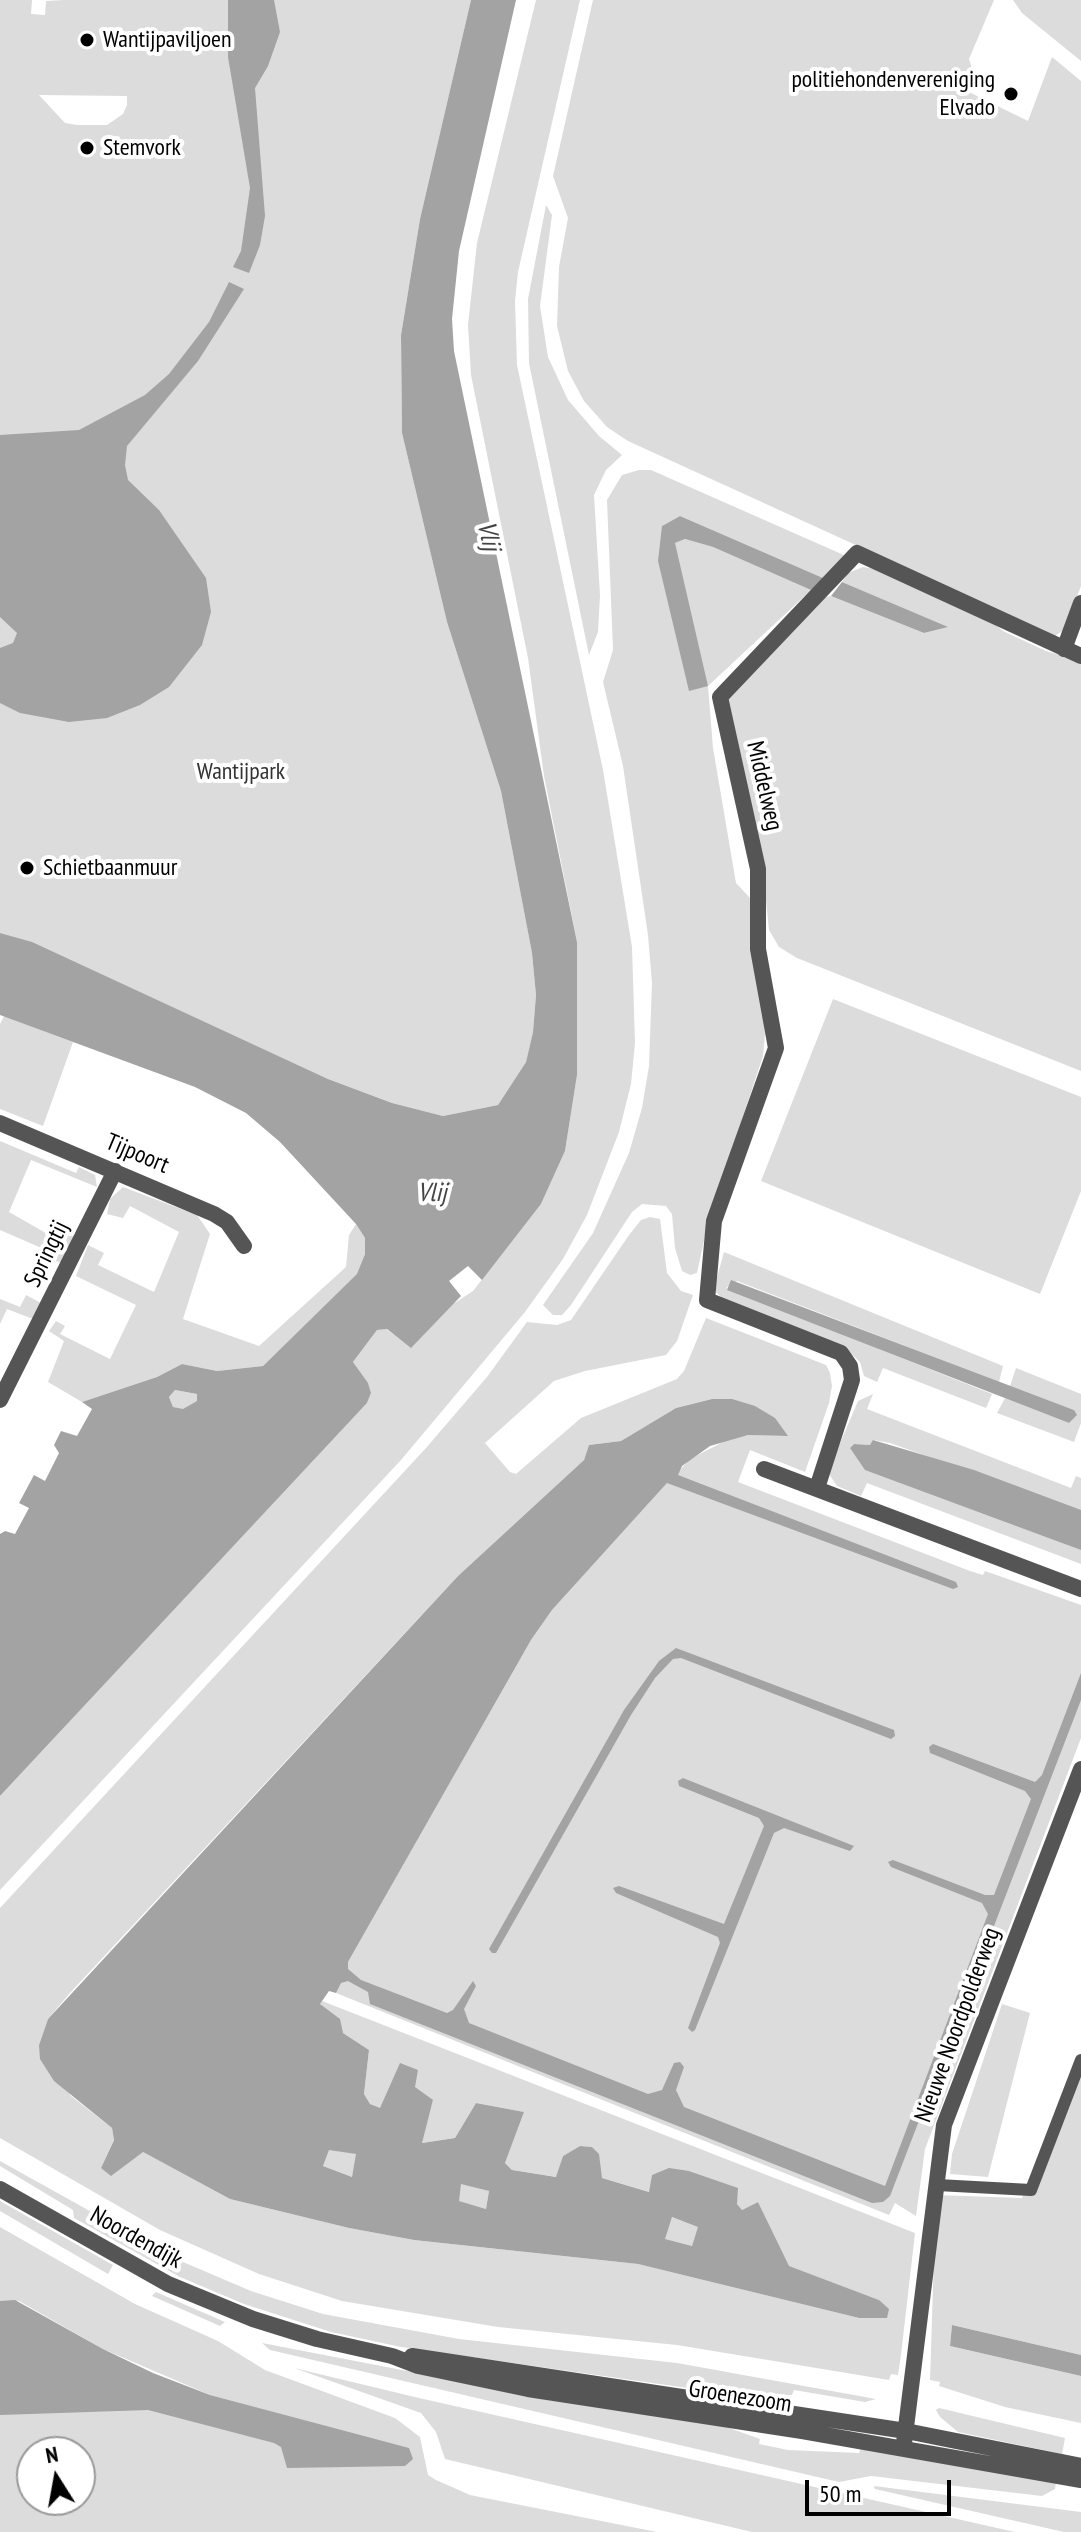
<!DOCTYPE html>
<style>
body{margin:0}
#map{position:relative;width:1081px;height:2532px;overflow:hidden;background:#fff;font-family:"PT Sans Narrow",sans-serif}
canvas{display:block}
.north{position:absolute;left:16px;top:2436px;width:80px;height:80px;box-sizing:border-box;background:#fff;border:2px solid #999;border-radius:50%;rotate:349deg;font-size:22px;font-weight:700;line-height:32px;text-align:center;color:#000}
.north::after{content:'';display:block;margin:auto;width:28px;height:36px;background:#000;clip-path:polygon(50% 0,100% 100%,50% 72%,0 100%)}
.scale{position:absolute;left:805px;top:2480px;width:146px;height:36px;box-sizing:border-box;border:4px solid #000;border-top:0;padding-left:10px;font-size:24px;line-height:28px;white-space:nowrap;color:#000;-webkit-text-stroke:6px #fff;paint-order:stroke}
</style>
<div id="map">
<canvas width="1081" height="2532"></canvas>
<div class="north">N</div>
<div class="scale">50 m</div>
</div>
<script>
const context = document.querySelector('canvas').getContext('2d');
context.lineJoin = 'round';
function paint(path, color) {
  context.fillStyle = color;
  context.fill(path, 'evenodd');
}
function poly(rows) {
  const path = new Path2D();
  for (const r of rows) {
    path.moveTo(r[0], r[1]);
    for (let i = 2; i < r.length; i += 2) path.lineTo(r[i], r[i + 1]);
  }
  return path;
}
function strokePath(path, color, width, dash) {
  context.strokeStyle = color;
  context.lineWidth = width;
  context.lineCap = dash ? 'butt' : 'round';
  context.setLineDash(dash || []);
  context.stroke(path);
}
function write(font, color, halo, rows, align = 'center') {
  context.font = font + ' "PT Sans Narrow",sans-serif';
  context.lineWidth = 8;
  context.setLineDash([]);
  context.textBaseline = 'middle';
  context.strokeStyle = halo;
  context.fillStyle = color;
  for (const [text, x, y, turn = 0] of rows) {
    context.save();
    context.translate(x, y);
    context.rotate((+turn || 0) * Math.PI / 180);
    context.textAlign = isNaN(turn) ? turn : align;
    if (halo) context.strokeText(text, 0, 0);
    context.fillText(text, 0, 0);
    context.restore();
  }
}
paint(poly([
 [0,0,32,0,31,14,45,15,46,1,64,0,471,0,420,219,401,335,402,433,447,622,501,791,532,953,536,995,533,1032,526,1062,498,1105,443,1116,392,1103,328,1079,32,943,0,933],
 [39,95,127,96,127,105,123,114,107,125,77,125,65,123],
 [536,0,580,0,518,272,515,301,517,365,603,770,632,947,635,1043,631,1084,619,1132,587,1215,563,1259,525,1312,401,1460,0,1890,0,1796,367,1403,371,1393,368,1384,353,1362,377,1330,386,1329,411,1347,444,1310,473,1291,541,1204,565,1151,577,1075,577,942,544,776,528,658,471,375,468,325,477,243],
 [593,0,994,0,969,59,975,78,969,92,1028,121,1052,57,1081,81,1081,586,1064,630,1055,636,628,441,607,427,584,401,568,371,557,326,559,267,568,218,553,176],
 [1013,0,1081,0,1081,61,1022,13],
 [546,205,552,215,540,306,548,357,568,400,599,436,622,455,606,470,594,495,600,595,598,632,589,655,529,363,528,299],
 [639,470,651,470,846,556,823,578,680,516,662,526,676,556,675,543,685,539,713,547,811,590,708,686,713,748,736,883,750,898,765,1034,763,1056,708,1222,697,1273,690,1275,682,1271,675,1248,672,1214,666,1206,642,1204,632,1212,571,1305,562,1315,553,1315,543,1305,593,1233,629,1153,642,1108,649,1066,652,983,648,935,623,766,603,682,613,650,607,500,622,475],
 [863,567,882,570,991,621,1003,631,1046,651,1081,661,1081,1071,797,958,779,947,769,930,761,852,721,684,821,598,831,596,924,633,947,627,842,582,848,573],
 [833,999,1081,1097,1081,1191,1040,1294,761,1181],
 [4,1016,73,1042,43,1126,0,1109,0,1024],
 [0,1141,76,1173,79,1167,95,1175,97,1187,31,1160,9,1212,51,1236,58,1229,73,1236,62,1263,47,1258,46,1250,0,1230],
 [123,1187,197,1215,210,1234,183,1319,259,1346,346,1267,349,1235,356,1224,365,1238,365,1254,358,1274,263,1366,217,1371,182,1364,157,1377,82,1402,48,1382,64,1341,49,1331,56,1321,65,1326,60,1334,110,1359,136,1305,76,1276,88,1245,104,1253,98,1265,154,1292,179,1232,130,1206,123,1218,107,1214,110,1199],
 [650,1217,660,1219,667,1273,681,1291,693,1295,677,1341,666,1355,585,1371,554,1381,485,1443,510,1472,516,1474,581,1418,677,1379,684,1371,706,1318,826,1365,830,1373,832,1386,829,1403,805,1472,750,1450,738,1482,970,1571,983,1575,985,1571,1081,1605,1081,1738,925,2149,916,2216,895,2203,889,2215,336,1993,348,1962,531,1640,552,1610,667,1483,674,1483,677,1473,690,1459,729,1439,748,1435,787,1436,712,1399,676,1408,621,1441,589,1445,584,1460,458,1576,69,1994,48,2019,39,2045,71,2096,112,2128,114,2139,101,2168,143,2152,230,2199,349,2228,414,2240,638,2264,859,2318,879,2300,788,2266,758,2202,742,2210,737,2204,737,2188,689,2171,652,2175,650,2192,602,2178,592,2147,580,2146,563,2156,557,2177,512,2170,505,2163,524,2112,476,2103,455,2138,421,2143,433,2100,380,2109,370,2104,364,2094,369,2050,343,2033,320,2004,322,2001,915,2233,901,2355,898,2375,891,2374,889,2380,677,2345,498,2327,342,2301,259,2274,160,2230,0,2138,0,1908,426,1448,487,1377,527,1322,557,1325,571,1320,629,1235,641,1220],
 [724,1252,1003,1366,999,1382,737,1281,726,1288,992,1394,986,1408,883,1368,877,1382,864,1376,860,1362,843,1346,722,1298,716,1292,715,1285],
 [26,1295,41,1303,33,1319,7,1309,0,1324,0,1299,20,1307],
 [1016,1368,1081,1394,1081,1423,1074,1442,997,1413,1005,1398,1069,1423,1074,1410,1010,1386],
 [175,1390,197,1394,198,1401,183,1410,173,1407,169,1397],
 [873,1394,867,1409,1071,1488,1076,1476,1081,1478,1081,1510,1078,1510,890,1443,874,1440,870,1445,854,1444,850,1448,863,1464,1081,1550,1081,1564,867,1483,861,1496,837,1486,829,1474,830,1467,858,1401],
 [1002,2004,1030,2013,988,2177,950,2174,952,2154],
 [1081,2072,1081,2355,952,2325,950,2346,1081,2376,1081,2423,1005,2407,939,2386,940,2382,930,2380,936,2195,1022,2198,1030,2175,1041,2174],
 [329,2149,357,2154,352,2177,323,2166],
 [0,2161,176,2259,251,2291,323,2314,459,2339,677,2363,876,2399,865,2402,794,2390,792,2395,743,2396,401,2347,331,2332,244,2304,180,2277,74,2218,73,2210,0,2166],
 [461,2183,489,2191,486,2209,458,2201],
 [0,2201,113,2265,108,2274,0,2211],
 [672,2217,699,2227,692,2246,664,2239],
 [0,2227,135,2304,218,2341,265,2370,395,2418,420,2437,428,2475,436,2480,470,2495,657,2532,0,2532,0,2413,164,2406,412,2450,210,2395,103,2349,19,2301,0,2301],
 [32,2452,80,2452,80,2500,32,2500],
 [156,2292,225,2322,220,2326,152,2296],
 [262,2343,480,2385,718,2424,760,2439,759,2444,788,2450,859,2453,861,2448,1056,2482,1055,2489,1042,2496,871,2476,839,2482,270,2350],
 [294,2368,419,2398,1015,2532,752,2532,445,2459,436,2432,421,2413],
 [939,2408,1065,2438,1062,2454,958,2432,940,2417,936,2410],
 [874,2486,1081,2512,1081,2532,1064,2532,875,2489]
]), '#dcdcdc');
paint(poly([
 [228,0,274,0,280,32,268,66,255,88,265,216,260,245,249,273,233,267,241,251,250,188,228,57],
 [471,0,516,0,459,251,452,319,454,351,577,942,577,1075,565,1151,541,1204,482,1280,468,1266,449,1281,461,1296,411,1348,387,1329,377,1330,353,1362,368,1383,371,1393,367,1403,0,1796,0,1534,5,1531,15,1534,29,1508,19,1503,34,1475,45,1481,59,1453,54,1445,61,1431,77,1436,92,1409,82,1402,157,1377,182,1364,217,1371,263,1366,357,1274,365,1254,365,1238,356,1224,280,1142,246,1113,195,1087,0,1015,0,933,32,942,328,1079,392,1103,443,1116,498,1105,526,1062,533,1032,536,995,532,953,501,791,447,622,402,433,401,335,420,219],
 [175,1390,197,1394,197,1401,183,1409,173,1407,169,1397],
 [229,282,244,289,198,361,127,446,125,465,128,480,159,510,206,578,211,612,202,645,169,687,140,705,107,718,69,722,20,713,0,703,0,648,13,643,17,633,0,617,0,435,79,430,145,395,169,374,209,322],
 [680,516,823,578,811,590,713,547,685,539,675,543,708,686,689,691,658,561,662,526],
 [842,582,948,627,924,633,831,596],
 [731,1280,1074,1410,1077,1415,1069,1423,727,1290],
 [712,1399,732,1399,755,1406,775,1418,788,1436,748,1435,710,1446,682,1466,678,1475,956,1582,958,1587,953,1589,667,1483,552,1610,531,1640,348,1962,348,1969,361,1980,447,2013,453,2010,473,1981,476,1986,464,2009,469,2023,648,2094,662,2090,674,2063,680,2062,684,2067,676,2090,684,2107,885,2186,988,1914,982,1903,891,1867,888,1862,893,1860,985,1895,994,1895,1031,1799,1025,1791,930,1753,929,1747,933,1744,1035,1782,1042,1775,1081,1673,1081,1700,890,2196,883,2202,872,2203,370,2004,368,1992,348,1981,341,1983,336,1993,329,1991,320,2004,340,2019,343,2033,369,2050,364,2094,370,2104,380,2108,400,2063,418,2070,415,2087,433,2100,422,2143,455,2138,476,2103,524,2112,505,2163,512,2170,556,2177,563,2156,580,2146,592,2147,599,2154,602,2178,649,2192,652,2175,669,2168,689,2171,738,2188,737,2204,742,2210,758,2202,789,2266,879,2300,889,2309,887,2318,859,2318,638,2264,414,2240,349,2228,230,2199,143,2152,111,2176,101,2168,114,2140,112,2128,54,2081,40,2059,39,2045,48,2019,458,1576,584,1460,589,1445,621,1441,676,1408],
 [329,2150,356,2154,352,2177,323,2166],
 [461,2184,489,2191,486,2209,459,2201],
 [672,2217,698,2227,692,2246,665,2239],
 [873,1440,974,1470,1081,1510,1081,1550,865,1470,850,1448,854,1444,870,1445],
 [676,1648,894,1730,895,1736,891,1739,681,1658,673,1659,655,1678,631,1715,496,1953,492,1953,489,1949,624,1710,659,1661],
 [683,1778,854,1846,850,1851,784,1828,774,1833,695,2030,692,2032,688,2028,720,1943,718,1937,616,1893,613,1888,619,1886,724,1924,764,1826,759,1818,679,1786,678,1781],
 [15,2300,103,2349,153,2373,210,2395,409,2448,413,2459,405,2466,287,2468,281,2447,274,2443,148,2410,0,2415,0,2301],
 [952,2325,1081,2355,1081,2376,950,2346]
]), '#a3a3a3');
strokePath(poly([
 [937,2185,1031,2190,1081,2060]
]), '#555', 12);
strokePath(poly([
 [1064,649,1081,603],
 [0,1123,214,1214,227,1222,244,1246],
 [0,1400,115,1171],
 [764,1469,1081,1589],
 [817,1488,852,1380,850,1366,841,1353,707,1300,714,1221,776,1048,758,949,758,869,720,697,857,553,1081,656],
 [904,2443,944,2125,1081,1769]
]), '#555', 16);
strokePath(poly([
 [0,2189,168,2284,253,2319,317,2339,392,2356,418,2366,528,2389,802,2431,1081,2480],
 [412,2356,906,2431,1081,2466]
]), '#555', 16);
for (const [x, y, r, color] of [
 [87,40,8,"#000"],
 [1011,94,8,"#000"],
 [87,148,8,"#000"],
 [27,868,8,"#000"]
]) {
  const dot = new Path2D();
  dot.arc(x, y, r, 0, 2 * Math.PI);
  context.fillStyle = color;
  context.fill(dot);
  strokePath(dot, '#fff', 3);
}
write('24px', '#000', '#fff', [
 ["Wantijpaviljoen",103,40],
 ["politiehondenvereniging",995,80,"right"],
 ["Elvado",995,108,"right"],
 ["Stemvork",103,148],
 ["Schietbaanmuur",43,868]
], 'left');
write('24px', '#333', '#fff', [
 ["Wantijpark",241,772]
]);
write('24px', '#000', '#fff', [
 ["Middelweg",764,786,77],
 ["Tijpoort",137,1154,23],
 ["Springtij",47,1254,-64],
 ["Nieuwe Noordpolderweg",958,2025,-70],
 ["Noordendijk",136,2238,29],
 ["Groenezoom",740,2397,9]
]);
write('italic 26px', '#444', '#fff', [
 ["Vlij",488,536,77],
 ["Vlij",432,1194]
]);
</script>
